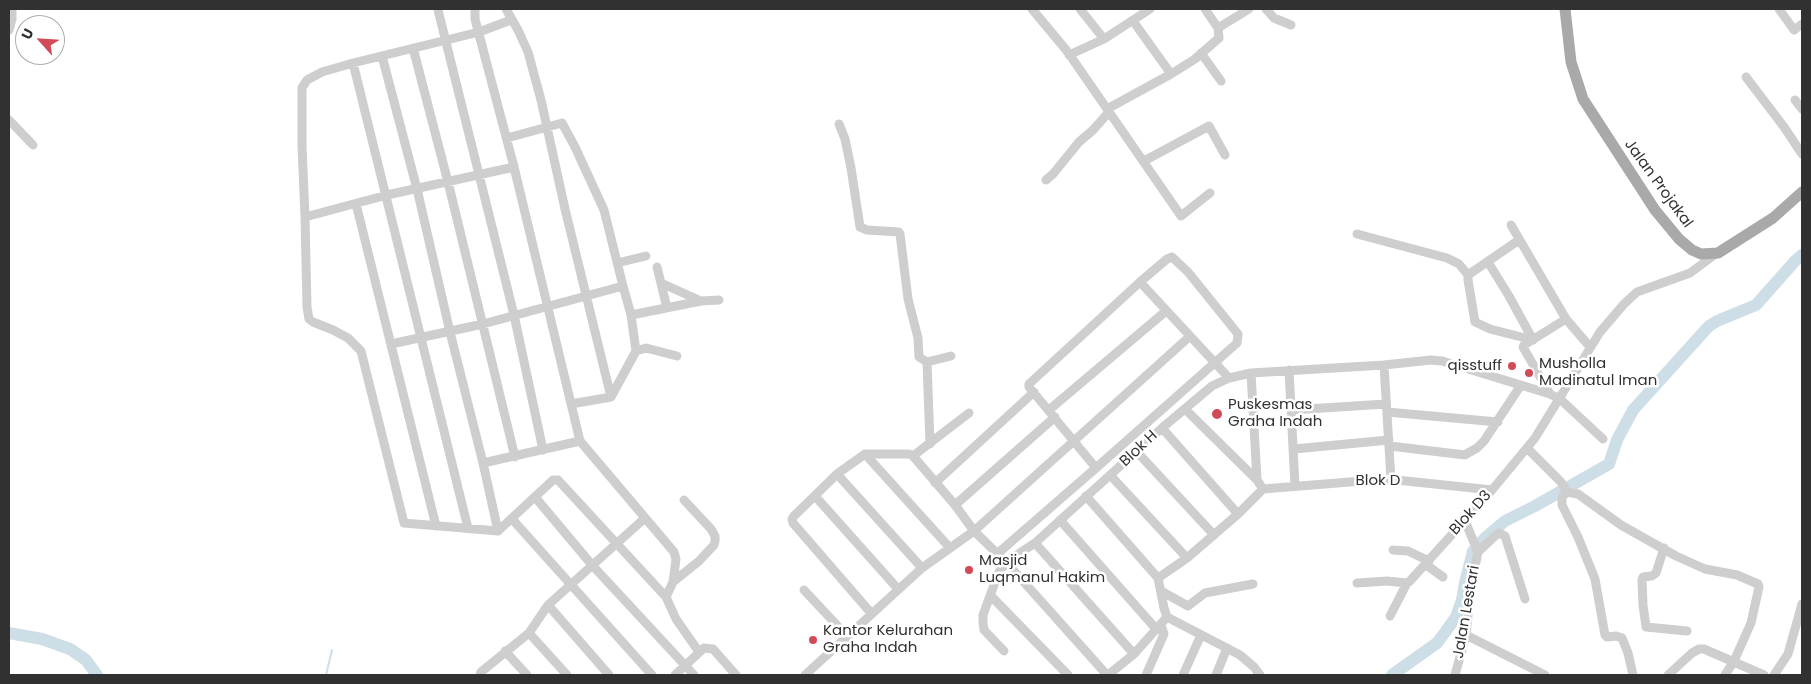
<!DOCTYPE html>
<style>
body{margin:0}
#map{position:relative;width:1811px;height:684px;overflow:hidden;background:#fff;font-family:Poppins,sans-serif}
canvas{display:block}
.frame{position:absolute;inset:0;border:10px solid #313131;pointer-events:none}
.north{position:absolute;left:15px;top:15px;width:50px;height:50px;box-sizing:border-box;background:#fff;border:1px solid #adadad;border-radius:50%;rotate:296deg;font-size:14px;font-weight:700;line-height:20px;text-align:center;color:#313131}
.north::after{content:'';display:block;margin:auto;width:18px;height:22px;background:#d14a57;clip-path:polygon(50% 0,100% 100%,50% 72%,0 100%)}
</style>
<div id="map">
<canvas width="1811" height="684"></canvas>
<div class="frame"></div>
<div class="north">U</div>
</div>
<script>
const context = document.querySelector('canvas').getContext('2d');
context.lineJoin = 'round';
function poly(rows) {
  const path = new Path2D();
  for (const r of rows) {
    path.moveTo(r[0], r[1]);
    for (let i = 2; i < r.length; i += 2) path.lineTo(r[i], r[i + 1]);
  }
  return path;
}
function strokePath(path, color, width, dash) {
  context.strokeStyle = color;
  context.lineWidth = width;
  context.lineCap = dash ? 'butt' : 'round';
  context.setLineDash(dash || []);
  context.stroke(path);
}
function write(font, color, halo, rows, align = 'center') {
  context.font = font + ' Poppins,sans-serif';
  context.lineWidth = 5;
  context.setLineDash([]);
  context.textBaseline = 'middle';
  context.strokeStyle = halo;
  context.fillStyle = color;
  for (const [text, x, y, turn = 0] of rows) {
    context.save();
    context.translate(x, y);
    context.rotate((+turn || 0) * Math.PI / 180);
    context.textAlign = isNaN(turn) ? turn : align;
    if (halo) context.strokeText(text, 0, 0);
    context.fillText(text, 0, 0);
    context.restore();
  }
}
strokePath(poly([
 [326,675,332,650]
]), '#cddee7', 2);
strokePath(poly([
 [9,633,42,639,70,649,86,660,97,675],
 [1392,675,1437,643,1446,631,1456,617,1462,600,1465,583,1473,551,1485,538,1505,521,1535,506,1609,464,1617,440,1633,410,1709,326,1717,321,1756,305,1795,261,1802,255]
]), '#cddee7', 12);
strokePath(poly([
 [475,9,475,19,514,167,580,441,674,552,676,559,673,582,666,597,676,619,699,652],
 [506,9,518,30,528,52,541,100,565,209,611,397,571,404],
 [1032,9,1067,51,1181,216,1210,193],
 [1080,9,1104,39],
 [1266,9,1274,18,1291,25],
 [1779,9,1794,30,1802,24],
 [438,10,514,315,543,450],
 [511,20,479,32,353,63,322,72,307,80,302,88,302,146,305,217,307,307,309,319,313,322,333,330,348,338,361,351,404,523,498,531,553,480,558,480,666,597],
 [1133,21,1171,74,1195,59,1219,38,1218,28,1205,9],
 [1218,28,1249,9],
 [9,30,12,19,12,9],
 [413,48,448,182,515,457],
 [1201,53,1221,81],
 [1069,55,1104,39,1150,9],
 [382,56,417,189,450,332,483,463,498,531],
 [353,63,468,528],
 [1746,77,1784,127,1802,154],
 [1795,100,1802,109],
 [1107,109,1171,74],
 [9,120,33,145],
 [839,124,845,139,851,168,860,227,867,230,899,232,900,234,908,299,918,338,919,357,927,362],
 [507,138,562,123,575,147,604,210,623,286],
 [1144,161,1209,126,1225,155],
 [1046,180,1053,174,1079,142,1093,130,1109,112],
 [356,204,436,526],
 [305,217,387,195,514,167],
 [1511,225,1566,319,1590,347],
 [1357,234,1447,258,1459,264,1468,275],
 [1519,240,1468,275,1468,280,1475,322,1490,329,1533,340],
 [1488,262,1509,296,1533,340],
 [617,263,646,256],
 [657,267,667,308],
 [1140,282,1229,378],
 [661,283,701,301],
 [631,315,701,301,719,300],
 [391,344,483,324,623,286,631,315,636,351,611,397],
 [636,351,646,348,677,356],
 [1384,365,1391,480],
 [1289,370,1295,486],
 [1251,373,1257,480],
 [1550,394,1523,347,1524,345,1566,319],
 [1185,409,1257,480,1263,489],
 [1049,410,1166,311],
 [1291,410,1386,404],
 [1387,412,1498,422],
 [1162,428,1238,514],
 [930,444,927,362,951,356],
 [1390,446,1465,455,1468,453,1477,448,1484,441,1521,385],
 [1527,448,1561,482,1567,492,1562,497,1562,505,1578,537,1595,579,1605,635,1607,637,1616,636,1622,638,1628,653,1633,675],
 [1294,449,1389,440],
 [1137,452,1214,535],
 [865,454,950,548],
 [913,456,969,413],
 [483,463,580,441],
 [837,474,922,568],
 [1111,476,1187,558],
 [935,483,1034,392],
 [1263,489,1387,479,1492,490],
 [1567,492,1578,494,1621,525,1676,556,1705,569,1737,575,1758,584,1759,587,1751,623,1734,661,1725,675],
 [815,496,898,589],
 [1086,496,1158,578],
 [535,497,592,565,694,675],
 [955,505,1055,417],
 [512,519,652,675],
 [1060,520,1157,630],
 [1035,543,1134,654],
 [1664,548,1656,573,1652,576,1643,577,1642,580,1643,605,1646,627,1687,631],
 [1393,550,1408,551,1429,561],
 [1478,552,1495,536,1499,533,1505,536,1525,599],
 [997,554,1096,468,1237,343,1238,334,1188,272,1172,257,1167,259,1140,282,1029,384,1029,387,1096,468],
 [1425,564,1443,577],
 [673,582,699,561,714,545,715,541,715,536,711,529,684,500],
 [1357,583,1387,581,1407,583,1410,581,1492,490,1535,438,1600,332,1624,304,1637,292,1690,273,1717,253],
 [804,590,847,636],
 [1161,591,1188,606,1205,593,1253,584],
 [991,596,1068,675],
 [548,605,609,675],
 [871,613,793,523,792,519,794,516,837,474,865,454,909,454,913,456,955,505,974,531,1189,337],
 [1390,616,1407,583],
 [529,633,567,675],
 [1466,635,1545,675],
 [505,651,527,675],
 [1004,651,984,630,983,623,983,615,994,585,999,572,1006,562,1107,675],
 [480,675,481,672,529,633,548,605,645,518],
 [675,675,704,648,713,649,736,675],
 [805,675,922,568,974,531,1006,562,1035,543,1162,428,1212,386,1229,378,1251,373,1384,365,1431,360,1442,361,1550,394,1560,399,1603,439],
 [1108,675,1134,654,1167,617],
 [1146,675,1164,634,1161,625],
 [1183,675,1201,635],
 [1216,675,1227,648],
 [1260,675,1254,667,1240,655,1167,617,1164,608,1158,578,1187,558,1238,514,1263,489],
 [1455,675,1466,635,1471,587,1478,552,1465,521],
 [1668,675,1692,653,1699,649,1704,649,1764,675],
 [1774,675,1788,654,1802,604]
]), '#cecece', 9);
strokePath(poly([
 [1565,9,1571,62,1583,99,1655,210,1679,239,1692,250,1701,254,1718,253,1773,218,1802,192]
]), '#a9a9a9', 11);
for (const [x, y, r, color] of [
 [1512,366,5,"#d14a57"],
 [1529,373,5,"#d14a57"],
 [1217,414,6,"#d14a57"],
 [969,570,5,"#d14a57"],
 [813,640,5,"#d14a57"]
]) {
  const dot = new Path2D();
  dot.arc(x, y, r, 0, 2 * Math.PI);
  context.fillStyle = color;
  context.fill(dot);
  strokePath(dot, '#fff', 2);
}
write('15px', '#313131', '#fff', [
 ["Jalan Projakal",1658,184,54],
 ["Blok H",1139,449,-43],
 ["Blok D",1378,481],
 ["Blok D3",1471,513,-48],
 ["Jalan Lestari",1467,612,-80]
]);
write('15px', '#313131', '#fff', [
 ["Musholla",1539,364],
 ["Madinatul Iman",1539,381],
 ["qisstuff",1502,366,"right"],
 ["Puskesmas",1228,405],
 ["Graha Indah",1228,422],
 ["Masjid",979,561],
 ["Luqmanul Hakim",979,578],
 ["Kantor Kelurahan",823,631],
 ["Graha Indah",823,648]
], 'left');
</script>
